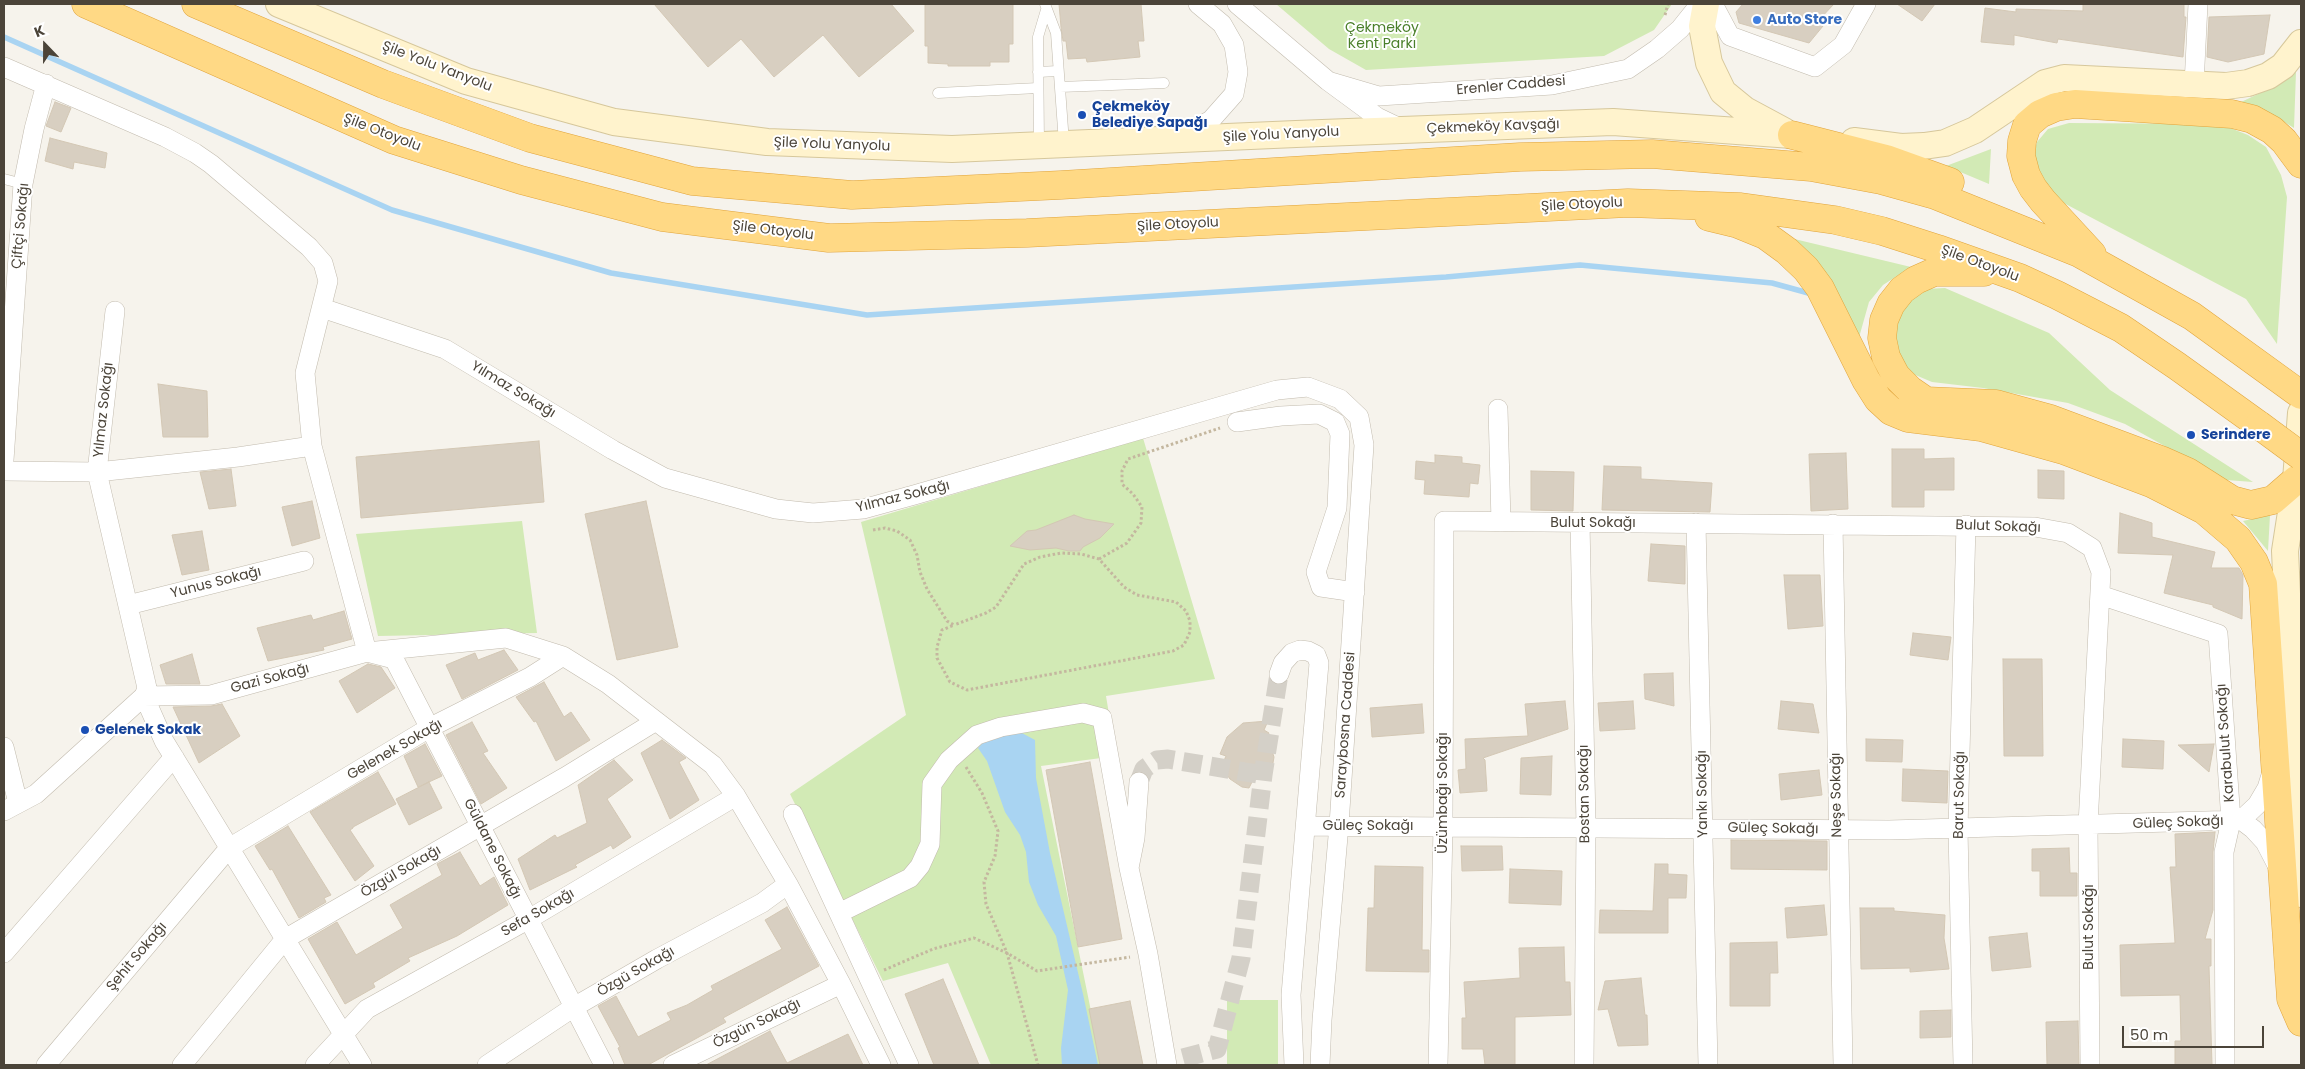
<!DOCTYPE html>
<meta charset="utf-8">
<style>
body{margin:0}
#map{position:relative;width:2305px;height:1069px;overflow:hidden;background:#f6f3ec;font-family:Poppins,sans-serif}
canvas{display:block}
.frame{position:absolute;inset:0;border:5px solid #4b4439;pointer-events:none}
.north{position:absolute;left:20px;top:20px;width:50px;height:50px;-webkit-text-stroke:4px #fff;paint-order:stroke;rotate:338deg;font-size:14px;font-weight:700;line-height:20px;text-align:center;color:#4b4439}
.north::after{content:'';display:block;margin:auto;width:18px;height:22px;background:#4b4439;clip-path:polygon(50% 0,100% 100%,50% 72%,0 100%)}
.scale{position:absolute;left:2122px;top:1026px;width:142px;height:22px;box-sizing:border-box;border:2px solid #4b4439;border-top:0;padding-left:6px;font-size:15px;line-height:18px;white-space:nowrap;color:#4b4439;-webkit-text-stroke:4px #fff;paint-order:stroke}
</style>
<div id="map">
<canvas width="2305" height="1069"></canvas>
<div class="frame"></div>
<div class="north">K</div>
<div class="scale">50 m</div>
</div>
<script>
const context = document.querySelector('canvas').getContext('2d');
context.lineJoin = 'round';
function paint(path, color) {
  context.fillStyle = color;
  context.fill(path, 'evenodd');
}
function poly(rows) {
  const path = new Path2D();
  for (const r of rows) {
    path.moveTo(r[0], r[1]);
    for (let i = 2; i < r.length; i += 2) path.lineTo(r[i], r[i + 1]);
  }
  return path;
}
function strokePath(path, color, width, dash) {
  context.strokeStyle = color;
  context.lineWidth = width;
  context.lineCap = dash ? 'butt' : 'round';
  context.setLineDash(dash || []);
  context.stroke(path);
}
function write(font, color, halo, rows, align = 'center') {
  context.font = font + ' Poppins,sans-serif';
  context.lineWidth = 4;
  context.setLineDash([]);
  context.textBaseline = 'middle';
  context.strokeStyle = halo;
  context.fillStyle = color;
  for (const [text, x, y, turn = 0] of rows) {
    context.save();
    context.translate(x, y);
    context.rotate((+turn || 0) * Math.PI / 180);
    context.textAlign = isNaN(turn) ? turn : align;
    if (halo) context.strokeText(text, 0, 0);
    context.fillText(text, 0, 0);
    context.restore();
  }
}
paint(poly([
 [1276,4,1672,4,1654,30,1604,56,1366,70,1329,49],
 [2296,72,2294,128,2270,113,2241,102,2271,88],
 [2069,123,2220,124,2248,135,2266,147,2281,175,2287,197,2277,344,2246,299,2058,200,2047,189,2032,159,2037,142,2048,129],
 [1991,149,1989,184,1946,166],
 [1786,237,1911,267,1883,285,1869,302,1858,341],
 [1945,288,2049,333,2110,390,2253,482,2226,480,2125,424,2068,403,1983,388,1932,382,1913,374,1899,359,1892,323,1905,302,1925,289],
 [1143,438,1215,679,1106,696,1116,756,1041,766,1102,1065,991,1065,948,963,883,981,790,794,906,715,861,522],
 [2270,515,2268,551,2243,521],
 [522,521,537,633,378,636,356,534],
 [1227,1000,1278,1000,1278,1065,1227,1065]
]), '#d2eab5');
paint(poly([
 [1020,732,1035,740,1036,778,1050,853,1083,994,1098,1065,1062,1065,1061,1048,1068,990,1056,936,1038,905,1029,882,1026,852,1020,835,1005,812,987,761,978,748,988,737]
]), '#a9d4f2');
strokePath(poly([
 [4,37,392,210,611,273,867,315,1446,277,1580,265,1772,283,1812,294]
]), '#a9d4f2', 5.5);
const building = poly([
 [654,4,891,4,914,31,859,77,823,35,774,77,741,39,708,67,654,4],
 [928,4,1013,4,1013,44,1009,44,1009,62,990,62,990,66,948,66,948,64,928,63,928,46,925,46,925,5,928,4],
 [1059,4,1141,4,1144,41,1138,41,1140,57,1087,62,1086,58,1068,59,1066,41,1063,41,1061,27,1059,4],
 [1743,4,1834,4,1817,22,1823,26,1809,43,1739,23,1736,12,1743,4],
 [1897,4,1935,4,1922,21,1897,4],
 [2083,4,2184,4,2184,17,2186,17,2183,57,2058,39,2057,43,2014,35,2014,45,1981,42,1985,8,2016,12,2016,9,2083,11,2083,4],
 [2270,15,2264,54,2228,62,2207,57,2209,17,2270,15],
 [55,102,71,108,61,132,46,126,55,102],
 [50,138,107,153,105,168,74,162,73,169,45,161,50,138],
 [158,384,207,391,208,437,163,437,158,384],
 [539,441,544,502,361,518,356,457,539,441],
 [1892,449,1924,449,1924,459,1954,458,1954,490,1924,490,1924,507,1892,507,1892,449],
 [1846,453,1848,509,1811,511,1809,454,1846,453],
 [1435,455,1462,457,1462,463,1480,465,1478,484,1470,483,1469,497,1424,494,1425,480,1415,479,1416,461,1435,463,1435,455],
 [1604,466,1641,467,1641,479,1712,483,1710,512,1602,510,1604,466],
 [231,469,236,506,209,509,200,472,231,469],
 [2038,470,2064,471,2064,499,2038,498,2038,470],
 [1531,471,1574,472,1573,511,1531,510,1531,471],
 [312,501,320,538,292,546,282,507,312,501],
 [646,501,678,647,617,660,585,514,646,501],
 [2120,513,2152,523,2152,537,2215,552,2211,568,2239,568,2243,575,2242,619,2213,607,2213,605,2164,593,2173,555,2118,553,2120,513],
 [1074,515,1085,519,1114,524,1100,538,1083,547,1080,551,1069,551,1056,548,1030,550,1010,546,1027,531,1036,530,1074,515],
 [202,531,209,570,182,575,172,535,202,531],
 [1651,544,1685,546,1685,584,1648,581,1651,544],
 [1784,575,1820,575,1823,626,1788,629,1784,575],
 [344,611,352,639,323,647,324,650,268,661,257,628,311,615,313,620,344,611],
 [1913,633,1951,637,1948,660,1910,655,1913,633],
 [504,650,518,670,462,699,446,665,475,653,478,660,504,650],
 [192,654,200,684,166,684,160,665,192,654],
 [2003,659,2042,659,2043,756,2004,756,2003,659],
 [368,664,381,667,395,688,357,713,339,681,368,664],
 [1673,673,1674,706,1645,699,1644,674,1673,673],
 [544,682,564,717,571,712,590,740,556,761,536,721,534,722,516,697,544,682],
 [1565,701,1568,729,1483,758,1485,760,1487,791,1460,793,1458,770,1466,769,1465,739,1528,736,1525,704,1565,701],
 [1633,701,1635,729,1600,731,1598,703,1633,701],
 [1781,701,1813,704,1819,733,1778,729,1781,701],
 [222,704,240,736,199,763,173,707,211,706,222,704],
 [1422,704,1424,733,1372,737,1370,708,1422,704],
 [1268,721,1264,730,1269,733,1263,747,1272,751,1274,757,1273,763,1266,771,1252,782,1249,788,1242,787,1230,779,1221,767,1226,756,1220,754,1227,737,1243,723,1268,721],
 [472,722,488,751,483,753,507,788,481,804,446,735,472,722],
 [1866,739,1903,740,1902,762,1866,761,1866,739],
 [2123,739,2164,741,2163,769,2122,767,2123,739],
 [662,740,686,758,679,762,699,800,670,819,641,753,662,740],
 [425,744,442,776,418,787,404,756,425,744],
 [2214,744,2209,772,2178,745,2214,744],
 [1552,756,1551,795,1520,794,1521,758,1552,756],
 [614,760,633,780,607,799,631,837,613,849,611,845,575,865,577,867,530,890,518,859,555,835,557,838,587,823,578,785,614,760],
 [1090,762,1122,939,1078,947,1046,770,1090,762],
 [1903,769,1948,771,1947,803,1902,801,1903,769],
 [1819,770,1822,795,1781,800,1779,774,1819,770],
 [378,772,396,804,353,827,353,828,350,830,374,866,355,881,310,812,378,772],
 [429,782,442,808,409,825,396,799,429,782],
 [288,826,331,895,324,898,326,902,299,918,272,869,270,870,255,846,288,826],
 [2215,832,2213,852,2213,910,2205,939,2211,939,2211,966,2209,966,2212,1065,2175,1065,2175,1041,2181,1041,2180,995,2121,996,2120,945,2175,943,2170,867,2176,867,2175,834,2215,832],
 [1731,840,1827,841,1827,870,1731,869,1731,840],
 [1461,846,1502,846,1503,870,1462,871,1461,846],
 [2069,848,2070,873,2077,873,2077,896,2040,896,2040,871,2032,871,2032,849,2069,848],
 [460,852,480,886,494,877,508,905,457,936,408,958,410,961,373,983,375,987,345,1004,308,939,337,922,356,955,403,928,390,905,442,875,437,864,460,852],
 [1655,864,1668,864,1668,874,1687,875,1686,898,1668,898,1668,933,1599,933,1600,910,1653,911,1655,864],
 [1375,866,1423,867,1422,950,1429,950,1429,972,1366,971,1368,908,1374,908,1375,866],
 [1510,869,1562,871,1561,905,1509,903,1510,869],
 [1824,905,1827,935,1787,938,1785,908,1824,905],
 [787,907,819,966,723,1018,726,1022,648,1065,625,1065,618,1048,620,1047,598,1006,616,996,638,1037,671,1020,667,1013,687,1005,713,990,711,986,782,949,765,920,787,907],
 [1860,908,1894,908,1894,911,1945,915,1944,938,1949,969,1910,972,1910,968,1861,969,1860,908],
 [2027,933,2031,967,1992,971,1989,937,2027,933],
 [1777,942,1778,973,1770,973,1770,1006,1730,1006,1730,943,1777,942],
 [1564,947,1565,982,1570,982,1571,1015,1515,1017,1515,1065,1485,1065,1483,1049,1462,1049,1462,1018,1466,1018,1464,982,1520,978,1519,948,1564,947],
 [1641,978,1645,1015,1647,1015,1648,1045,1618,1046,1608,1009,1598,1010,1605,981,1641,978],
 [943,979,979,1065,934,1065,905,994,943,979],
 [1130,1001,1143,1065,1100,1065,1089,1009,1130,1001],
 [1951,1010,1951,1037,1920,1038,1920,1011,1951,1010],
 [2078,1021,2079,1065,2047,1065,2046,1022,2078,1021],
 [770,1031,787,1063,848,1034,863,1065,706,1065,770,1031]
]);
paint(building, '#d8cfc1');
strokePath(building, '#d3c7b4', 1);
strokePath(poly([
 [1139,782,1144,769,1157,760,1168,759,1263,775],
 [1183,1058,1217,1049,1241,958,1263,775,1279,674]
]), '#d4d0c8', 19, [19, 9]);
const service = poly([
 [1045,4,1056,33,1064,143],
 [1038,72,1058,71],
 [1060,87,1164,83],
 [938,93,1038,88],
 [1039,145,1038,37,1046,10],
 [4,179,23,184]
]);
const minor = poly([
 [1237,4,1328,81,1377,117,1400,128],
 [1713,4,1730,36,1815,67,1843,45,1866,4],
 [4,67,165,137,195,153,211,164,309,247,323,263,328,281,305,373,312,446,367,652,506,638,563,656,608,684,713,765,736,796,788,884,841,984,881,1065],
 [1328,81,1379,96,1552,85,1628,69,1657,49,1680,29,1700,4],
 [2194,85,2198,4],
 [1181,137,1211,120,1234,94,1238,72,1234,45,1222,24,1198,4],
 [322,308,445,349,613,450,665,478,776,509,813,513,863,509,914,495,1277,390,1308,387,1340,399,1359,417,1364,445,1339,825,1322,1020,1320,1065],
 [115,311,97,472,238,457,312,446],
 [1498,409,1501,522],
 [1237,422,1281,416,1319,414,1335,422,1340,434,1337,508,1316,572,1321,587,1355,592],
 [4,460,23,184,34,129,46,84],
 [4,471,97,472,147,688,144,696,36,794,4,811],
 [1580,522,1586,826,1584,1065],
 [1696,523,1708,1065],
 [1833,524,1843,1065],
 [2100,595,2218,634,2231,821,2224,852,2225,1065],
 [128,605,304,561],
 [1279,674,1283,663,1292,653,1300,650,1308,651,1316,655,1319,663,1291,995,1294,1065],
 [144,696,211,695,367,652,394,659,604,1065],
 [144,696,164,741,362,1065],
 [4,747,18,803],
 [2272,772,2267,788,2257,805,2241,820,2253,829,2265,842,2278,867],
 [1139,782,1135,838,1129,868,1148,954,1167,1065],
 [793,814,909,1065],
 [1306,826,1889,830,2241,820],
 [839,913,910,878,920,866,930,844,932,784,949,760,977,735,1001,727,1083,713,1102,718,1129,868],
 [4,953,174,757],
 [46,1065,229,848,429,728,530,677,563,656],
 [182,1065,285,939,565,777,656,721],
 [315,1065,367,1009,529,919,736,796],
 [487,1065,574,1007,657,959,762,903,788,884],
 [673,1065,841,984],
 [1438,1065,1443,826,1444,521,2035,527,2068,533,2092,548,2101,572,2088,825,2090,1065],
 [1963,1065,1958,829,1966,525]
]);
const secondary = poly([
 [279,4,466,81,614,122,767,142,952,149,1296,134,1613,122,1792,135],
 [1706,4,1702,26,1709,63,1723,92,1745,110,1784,131],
 [1854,141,1901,147,1924,146,1945,143,1975,130,2045,83,2064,78,2226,86,2248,83,2268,76,2283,66,2301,43],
 [2301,413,2296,480,2285,551,2301,894]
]);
const trunk = poly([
 [86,4,394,140,521,180,662,217,829,238,1027,233,1628,203,1741,207,1835,220,1882,231,1938,249,2020,278,2057,295,2121,328,2177,366,2259,425],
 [196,4,383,84,530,138,692,181,852,195,1061,185,1520,157,1652,154,1811,167,1881,180,1935,195,2079,253,2192,316,2301,395],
 [1792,135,1886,159,1950,182],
 [1709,217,1738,224,1765,235,1787,251,1806,269,1820,288,1866,380,1878,399,1891,411,1908,418,1981,427,2063,450,2153,484,2204,510,2238,539,2254,562,2263,584,2291,999,2301,1022],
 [2092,254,2043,201,2033,188,2026,175,2021,156,2022,141,2027,125,2040,114,2056,107,2075,104,2232,114,2252,119,2272,130,2284,141,2301,164],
 [1984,272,1934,272,1916,280,1902,290,1891,304,1884,320,1882,338,1886,357,1896,376,1910,390,1926,401,1996,404,2051,419,2161,460,2188,472,2232,500,2251,505,2273,500,2296,480]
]);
strokePath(service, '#c2bbae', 11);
strokePath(minor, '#c2bbae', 20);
strokePath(secondary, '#d6c79b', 28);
strokePath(trunk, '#e0a43c', 29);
strokePath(poly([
 [1665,15,1668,4],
 [873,530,885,528,897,531,910,540,917,555,920,572,927,589,947,621,954,625,942,630,937,647,937,658,950,682,967,690,1173,651,1184,645,1190,632,1190,621,1186,611,1176,602,1137,595,1124,587,1099,559,1081,554,1061,553,1040,557,1024,564,996,607,986,613,954,625],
 [1099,559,1127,543,1141,523,1142,507,1133,494,1122,484,1122,471,1128,459,1220,428],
 [966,767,982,793,998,831,995,856,984,882,986,904,1007,953,1038,1065],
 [884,970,933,949,974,938,1007,953,1037,971,1130,957]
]), '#c4b79f', 3, [2.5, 2.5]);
strokePath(service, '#fff', 10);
strokePath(minor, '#fff', 19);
strokePath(secondary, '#fff3cd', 26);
strokePath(trunk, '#ffd985', 28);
const trunkBridge = poly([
 [2259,425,2301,456]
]);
strokePath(trunkBridge, '#e0a43c', 29, []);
strokePath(trunkBridge, '#ffd985', 28);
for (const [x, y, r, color] of [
 [1757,20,5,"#3f7fe0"],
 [1082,115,5,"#1a4fb4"],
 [2191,435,5,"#1a4fb4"],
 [85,730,5,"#1a4fb4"]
]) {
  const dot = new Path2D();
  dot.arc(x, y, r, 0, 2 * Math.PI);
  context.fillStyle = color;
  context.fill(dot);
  strokePath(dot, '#fff', 2);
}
write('bold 14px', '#366cbe', '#fff', [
 ["Auto Store",1767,20]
], 'left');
write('14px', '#4a7f2a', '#fff', [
 ["Çekmeköy",1382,28],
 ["Kent Parkı",1382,44]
]);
write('14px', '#4b4439', '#fff', [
 ["Şile Yolu Yanyolu",437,67,21],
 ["Erenler Caddesi",1511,86,-5],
 ["Çekmeköy Kavşağı",1493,127,-2],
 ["Şile Otoyolu",382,133,21],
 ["Şile Yolu Yanyolu",1281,135,-3],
 ["Şile Yolu Yanyolu",832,145,2],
 ["Şile Otoyolu",1582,205,-3],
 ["Şile Otoyolu",1178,225,-3],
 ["Çiftçi Sokağı",21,226,-85],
 ["Şile Otoyolu",773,231,7],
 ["Şile Otoyolu",1980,264,20],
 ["Yılmaz Sokağı",513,390,31],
 ["Yılmaz Sokağı",104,410,-84],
 ["Yılmaz Sokağı",903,497,-14],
 ["Bulut Sokağı",1593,523],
 ["Bulut Sokağı",1998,527,2],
 ["Yunus Sokağı",216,583,-14],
 ["Gazi Sokağı",270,679,-15],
 ["Saraybosna Caddesi",1346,725,-86],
 ["Karabulut Sokağı",2226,743,-94],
 ["Gelenek Sokağı",395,750,-30],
 ["Üzümbağı Sokağı",1443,793,-90],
 ["Bostan Sokağı",1585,794,-91],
 ["Yankı Sokağı",1703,794,-91],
 ["Neşe Sokağı",1837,795,-91],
 ["Barut Sokağı",1960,795,-89],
 ["Güleç Sokağı",2178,823,-2],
 ["Güleç Sokağı",1368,826],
 ["Güleç Sokağı",1773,829,1],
 ["Güldane Sokağı",492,849,63],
 ["Özgül Sokağı",401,872,-30],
 ["Sefa Sokağı",538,913,-30],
 ["Bulut Sokağı",2089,927,-90],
 ["Şehit Sokağı",137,957,-50],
 ["Özgü Sokağı",636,972,-30],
 ["Özgün Sokağı",757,1024,-26]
]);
write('bold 14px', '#164399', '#fff', [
 ["Çekmeköy",1092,107],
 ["Belediye Sapağı",1092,123],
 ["Serindere",2201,435],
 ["Gelenek Sokak",95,730]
], 'left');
</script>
